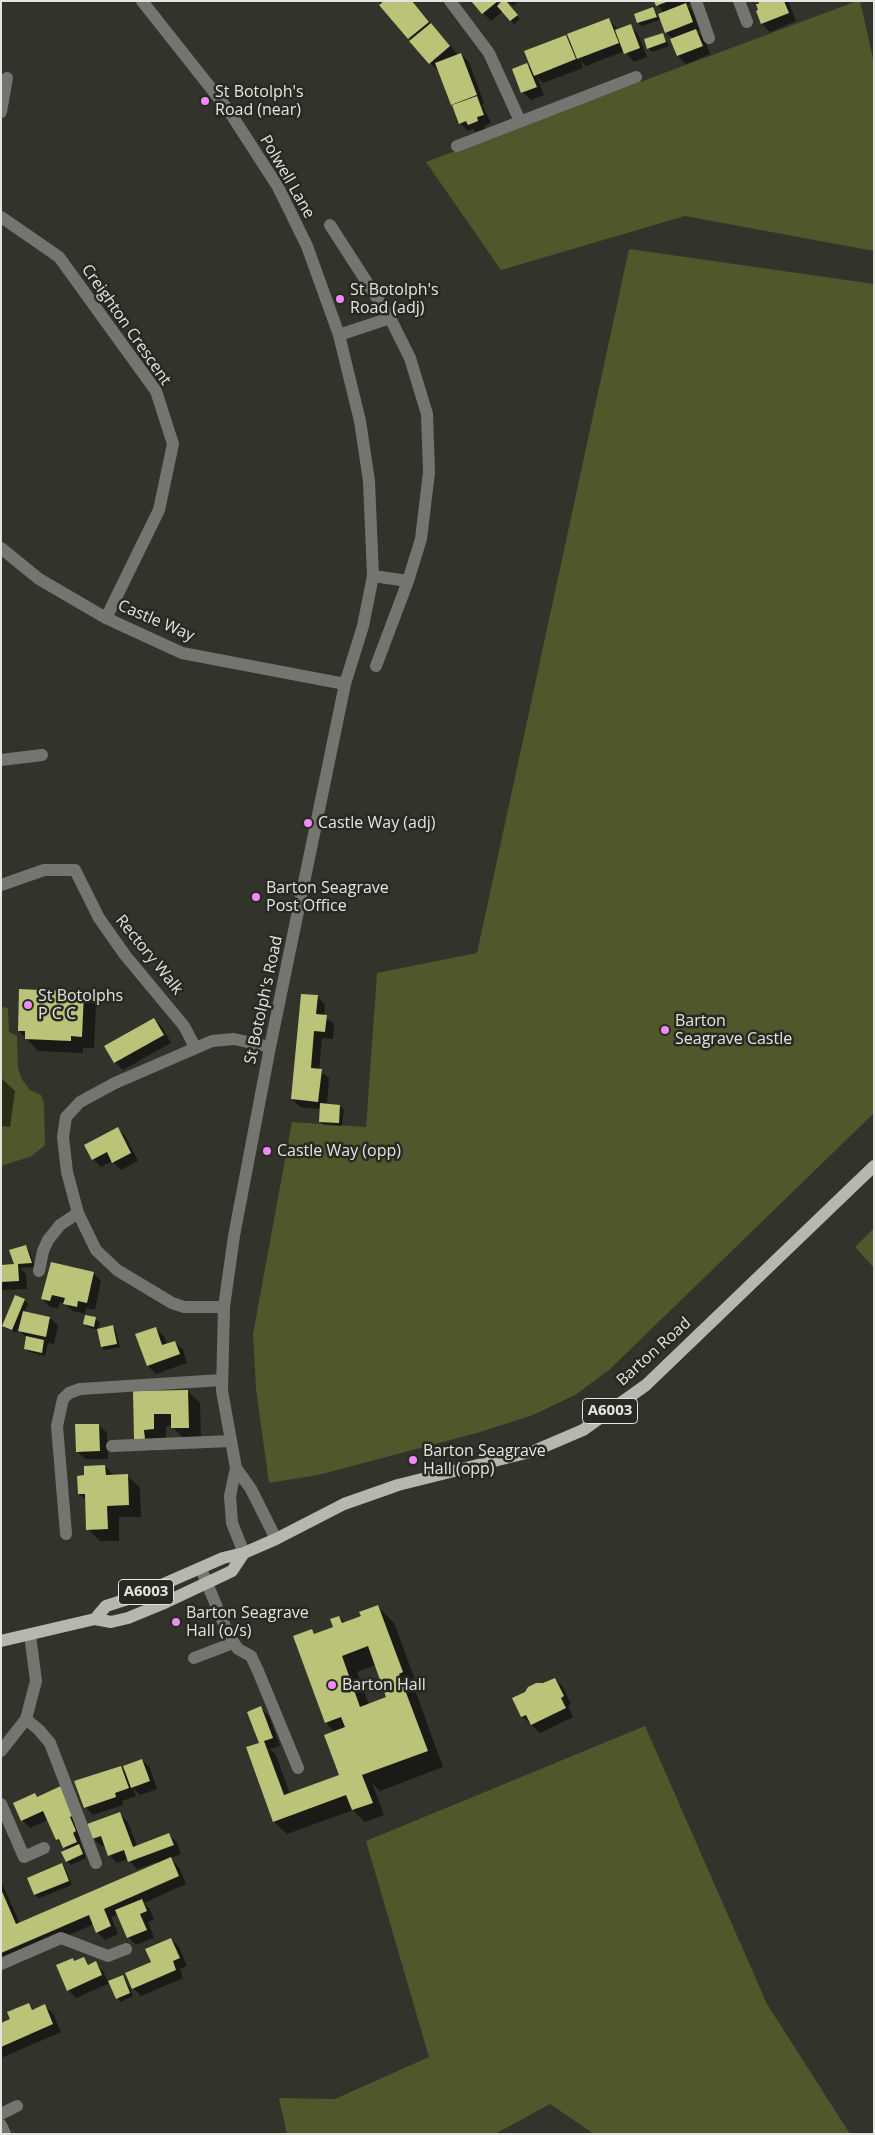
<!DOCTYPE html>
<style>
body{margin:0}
#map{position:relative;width:875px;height:2135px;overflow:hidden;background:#32332b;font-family:"Open Sans",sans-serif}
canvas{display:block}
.frame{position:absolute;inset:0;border:2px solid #e4e5e0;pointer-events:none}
</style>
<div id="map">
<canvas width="875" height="2135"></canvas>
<div class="frame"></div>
</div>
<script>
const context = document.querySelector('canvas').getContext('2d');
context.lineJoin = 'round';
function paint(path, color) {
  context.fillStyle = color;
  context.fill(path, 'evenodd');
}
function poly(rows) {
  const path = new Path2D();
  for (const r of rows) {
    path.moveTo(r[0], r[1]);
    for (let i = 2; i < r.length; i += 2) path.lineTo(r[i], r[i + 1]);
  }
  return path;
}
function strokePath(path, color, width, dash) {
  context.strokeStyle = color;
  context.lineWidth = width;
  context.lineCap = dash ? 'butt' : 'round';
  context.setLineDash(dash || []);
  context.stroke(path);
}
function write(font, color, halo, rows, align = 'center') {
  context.font = font + ' "Open Sans",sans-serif';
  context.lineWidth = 5;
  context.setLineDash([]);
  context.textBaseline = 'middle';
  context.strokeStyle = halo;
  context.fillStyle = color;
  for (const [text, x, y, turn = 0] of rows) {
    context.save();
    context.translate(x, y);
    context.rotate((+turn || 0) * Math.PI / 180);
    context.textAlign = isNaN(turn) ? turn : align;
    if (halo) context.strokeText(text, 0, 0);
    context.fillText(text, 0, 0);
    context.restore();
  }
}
paint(poly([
 [857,1,860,1,874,63,874,251,685,216,501,270,426,162],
 [629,249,874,284,874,1113,609,1370,575,1395,533,1415,477,1433,318,1475,269,1483,256,1389,253,1334,292,1122,366,1127,377,973,477,953],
 [1,1007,8,1008,9,1032,17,1036,18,1067,21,1078,30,1090,41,1095,44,1103,45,1145,32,1156,1,1166],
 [874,1228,874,1268,855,1247],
 [645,1726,767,2004,850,2134,594,2134,550,2104,495,2134,287,2134,279,2098,335,2099,429,2057,366,1841]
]), '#52572b');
paint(poly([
 [378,1,412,1,458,55,461,54,469,62,484,103,482,104,491,123,484,126,486,129,477,133,473,129,468,131,460,123,439,70,438,71,430,63],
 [496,1,499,5,508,5,520,19,514,24,503,11,491,21,483,13],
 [508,1,519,1,513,6],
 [655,1,690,1,691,4,687,5,694,13,701,30,697,31,704,38,710,54,686,64,678,56,673,39,666,32,662,19,642,26,638,23,653,9,658,15,664,13],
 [758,1,788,1,796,21,770,32,762,24],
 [609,20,618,30,630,26,638,34,647,57,634,62,625,51,586,66,580,60,583,68,543,83,537,77,544,95,531,100,522,92,527,65,533,71,566,36,572,43],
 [663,34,669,46,652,52,648,48],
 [83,993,96,1005,94,1048,83,1048,83,1053,38,1051,19,1031],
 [317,996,325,1005,324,1016,334,1024,333,1039,322,1038,319,1070,329,1078,327,1105,340,1106,344,1110,342,1126,324,1125,320,1121,321,1109,300,1107,292,1099],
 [154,1019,162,1027,171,1043,123,1070,115,1062],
 [1,1078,15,1091,10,1127,1,1126],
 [118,1129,126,1137,138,1161,121,1170,112,1161,101,1167,93,1159],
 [25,1246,29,1250,35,1267,20,1268,26,1274,27,1289,1,1290,1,1267,17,1266],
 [93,1273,101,1281,95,1310,86,1308,85,1314,73,1311,65,1304,60,1302,58,1308,50,1307,42,1298],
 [24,1300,28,1304,24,1313,50,1318,58,1326,54,1344,48,1343,45,1356,29,1352,25,1348,27,1338,20,1331,21,1325,16,1333,3,1326],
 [85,1316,96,1319,100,1322,98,1330,88,1327,84,1324],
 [112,1327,116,1331,120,1347,105,1350,102,1347],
 [155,1328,164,1336,167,1345,175,1342,183,1350,187,1363,156,1374,148,1366],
 [188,1391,200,1403,201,1440,185,1440,172,1426,166,1426,166,1441,156,1442,156,1450,148,1451,134,1393],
 [99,1425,107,1433,108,1459,85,1459,77,1451],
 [105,1466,114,1476,128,1476,140,1488,141,1517,119,1517,119,1541,100,1541,88,1529,87,1501,79,1494,86,1477],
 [378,1607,394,1623,418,1688,415,1690,443,1767,380,1791,372,1783,384,1815,365,1822,353,1810,287,1834,274,1822,247,1748,261,1743,261,1708,269,1716,280,1746,270,1749,276,1755,290,1794,340,1775,335,1732,326,1723,312,1631,315,1634,335,1627,339,1617,345,1623,363,1617],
 [376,1665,388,1698,369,1705,357,1672],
 [555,1679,563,1687,571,1704,568,1706,573,1717,540,1733,522,1716,543,1685],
 [142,1760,150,1768,157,1789,140,1795,133,1788,136,1796,122,1801,123,1805,93,1815,85,1807,121,1767,127,1774],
 [60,1787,83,1839,80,1841,86,1858,71,1865,67,1862,67,1850,57,1839,48,1820,30,1828,22,1820,38,1798],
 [120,1814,128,1822,137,1846,169,1835,177,1843,181,1854,170,1858,179,1867,186,1884,144,1903,149,1908,154,1919,148,1922,154,1938,136,1945,128,1937,118,1914,111,1917,118,1934,105,1940,97,1932,94,1924,1,1964,1,1881,20,1924,157,1864,157,1862,137,1869,128,1859,117,1863,109,1855,106,1845,101,1846,93,1838],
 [61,1865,65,1868,72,1885,39,1898,35,1895,28,1878],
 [171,1939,179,1947,187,1966,180,1969,183,1978,141,1996,133,1988],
 [84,1958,90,1965,95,1963,103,1971,108,1982,122,1976,126,1980,133,1996,120,2002,110,1983,76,1998,68,1990,73,1959,75,1962],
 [29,2005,34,2010,45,2006,53,2014,61,2032,1,2058,1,2025,12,2020]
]), '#0007');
paint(poly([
 [384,1,412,1,429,22,408,39,379,5],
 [471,1,498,1,482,14],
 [502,1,506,1,518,15,510,21,497,6],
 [654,1,669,1,656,6],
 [758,1,784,1,789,13,761,24,756,11,758,10,756,4,759,4],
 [686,3,693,22,665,33,658,14],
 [653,7,657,17,637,23,634,14],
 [609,18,619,43,577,59,567,34],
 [431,23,450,46,429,64,409,41],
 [631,24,640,48,624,54,615,30],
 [696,29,703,46,677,56,670,39],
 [663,33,666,42,647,49,644,39],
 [566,35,576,59,534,76,524,51],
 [461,53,477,95,451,105,435,63],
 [527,63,537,87,521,93,512,69],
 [477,96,484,115,477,117,478,121,468,125,466,121,459,124,452,105],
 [19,989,84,992,82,1037,71,1036,71,1041,25,1039,25,1031,18,1031],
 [301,994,318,995,316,1014,327,1015,325,1032,314,1031,311,1068,322,1069,318,1102,291,1099],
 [154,1018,164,1035,114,1063,104,1046],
 [320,1103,340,1105,339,1123,319,1122],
 [118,1127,131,1153,112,1163,107,1152,92,1160,84,1145],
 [26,1245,32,1263,18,1264,19,1281,1,1282,1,1265,14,1264,9,1250],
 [51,1262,94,1272,87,1303,78,1301,77,1307,63,1304,65,1298,52,1295,50,1301,41,1299],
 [15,1295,25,1299,12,1330,2,1326],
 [23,1311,50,1317,46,1337,18,1331],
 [85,1315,96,1317,94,1327,83,1324],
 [113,1325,117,1344,101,1347,97,1329],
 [156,1327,162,1345,175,1341,180,1354,147,1366,135,1334],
 [26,1336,44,1340,42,1353,24,1349],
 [188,1390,189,1428,171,1428,171,1414,154,1414,154,1429,144,1430,145,1439,134,1439,133,1391],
 [75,1424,99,1424,100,1451,76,1452],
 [105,1465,106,1475,128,1474,129,1505,107,1506,108,1529,86,1530,85,1494,78,1494,77,1476,84,1475,84,1466],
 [378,1605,403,1672,399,1674,428,1751,362,1775,373,1803,352,1810,346,1795,273,1822,246,1747,259,1743,247,1712,261,1706,273,1738,264,1741,284,1795,339,1775,324,1735,345,1727,341,1717,325,1723,293,1636,312,1629,314,1634,333,1627,330,1619,339,1616,342,1623,361,1616,359,1612],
 [368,1646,386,1697,360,1707,342,1656],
 [555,1678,564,1696,561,1698,566,1708,531,1725,526,1715,521,1717,512,1698,525,1692,528,1687,536,1683,543,1683],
 [142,1759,150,1781,131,1788,123,1766],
 [121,1766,129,1788,115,1793,116,1797,84,1808,74,1781],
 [61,1786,74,1815,70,1817,76,1831,73,1833,77,1842,63,1848,59,1839,56,1840,43,1811,21,1821,13,1803,35,1793,37,1797],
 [120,1812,133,1847,169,1833,174,1845,128,1862,124,1850,108,1856,101,1836,92,1839,87,1824],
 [79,1844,83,1854,66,1862,61,1852],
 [171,1857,179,1876,104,1909,111,1926,96,1933,89,1915,1,1953,1,1889,16,1924],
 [62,1863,69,1881,34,1895,27,1878],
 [142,1899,147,1911,140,1914,147,1930,127,1938,115,1910],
 [171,1938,180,1958,173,1961,176,1970,132,1989,125,1973,151,1962,145,1949],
 [84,1957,88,1965,96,1961,102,1975,67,1991,56,1965,73,1958,74,1961],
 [123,1975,130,1993,116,1999,108,1981],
 [29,2003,32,2010,45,2004,53,2024,1,2047,1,2023,10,2019,7,2012]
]), '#bac377');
strokePath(poly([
 [142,1,229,111,278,187,307,246,339,335,360,421,369,481,373,576,363,626,345,684,270,1047,234,1236,224,1307,222,1391,236,1468,230,1496,232,1523,244,1553],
 [450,1,489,53,520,121],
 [696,1,709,38],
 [739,1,747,22],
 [1,112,7,78],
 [457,146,636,77],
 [1,217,59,257,156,391,173,444,159,510,106,618],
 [330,225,390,318,410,358,427,414,429,472,421,539,408,581,376,666],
 [339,335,390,318],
 [1,548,39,579,106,618,182,653,345,684],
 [373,576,408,581],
 [1,760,42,755],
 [1,885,44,870,75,870,99,918,125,955,184,1026,195,1047],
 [39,1271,43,1251,48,1240,60,1225,78,1213],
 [224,1307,184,1307,172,1303,117,1270,96,1250,78,1213,67,1172,63,1137,66,1117,80,1102,115,1083,212,1041,234,1039,270,1047],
 [112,1446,231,1441],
 [236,1468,251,1489,276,1539],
 [66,1534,57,1426,63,1399,69,1393,80,1389,222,1380],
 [201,1569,229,1636,238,1649,251,1656,258,1671,298,1768],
 [194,1658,233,1643],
 [26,1719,39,1730,50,1743,96,1863],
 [1,1751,26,1719,36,1681,30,1635],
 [1,1804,24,1857,44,1848],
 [1,1964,61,1938,108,1956,126,1949],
 [1,2114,17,2106],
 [1,2125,5,2134]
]), '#747571', 12);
strokePath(poly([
 [95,1619,106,1606,134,1597,223,1558,244,1553,276,1539,344,1504,398,1485,534,1451,583,1430,646,1385,874,1166],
 [1,1641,95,1619,111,1622,128,1618,162,1604,232,1571,244,1553]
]), '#b6b8af', 12);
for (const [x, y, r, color] of [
 [205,101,5,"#ee8bf8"],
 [340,299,5,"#ee8bf8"],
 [308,823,5,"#ee8bf8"],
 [256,897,5,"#ee8bf8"],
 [28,1005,5,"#ee8bf8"],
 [665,1030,5,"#ee8bf8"],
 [267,1151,5,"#ee8bf8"],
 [413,1460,5,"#ee8bf8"],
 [176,1622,5,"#ee8bf8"],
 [332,1685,5,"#ee8bf8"]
]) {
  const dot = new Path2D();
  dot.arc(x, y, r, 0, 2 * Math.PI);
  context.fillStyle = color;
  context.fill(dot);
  strokePath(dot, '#282921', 2);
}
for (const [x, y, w] of [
 [610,1411,55],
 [146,1592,55]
]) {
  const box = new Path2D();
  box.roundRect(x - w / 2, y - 12.5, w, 25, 4);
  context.fillStyle = '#282921';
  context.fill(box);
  strokePath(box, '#e4e5e0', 1);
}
write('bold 15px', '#e4e5e0', null, [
 ["A6003",610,1411],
 ["A6003",146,1592]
]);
write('16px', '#e4e5e0', '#282921', [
 ["St Botolph's",215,92],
 ["Road (near)",215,110],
 ["St Botolph's",350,290],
 ["Road (adj)",350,308],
 ["Castle Way (adj)",318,823],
 ["Barton Seagrave",266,888],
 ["Post Office",266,906],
 ["St Botolphs",38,996],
 ["P C C",38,1014],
 ["Barton",675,1021],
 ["Seagrave Castle",675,1039],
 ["Castle Way (opp)",277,1151],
 ["Barton Seagrave",423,1451],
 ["Hall (opp)",423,1469],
 ["Barton Seagrave",186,1613],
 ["Hall (o/s)",186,1631],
 ["Barton Hall",342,1685]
], 'left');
write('16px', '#e4e5e0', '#282921', [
 ["Polwell Lane",287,177,60],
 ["Creighton Crescent",126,325,55],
 ["Castle Way",156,621,23],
 ["Rectory Walk",149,955,51],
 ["St Botolph's Road",264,1000,-78],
 ["Barton Road",654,1352,-42]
]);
</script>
